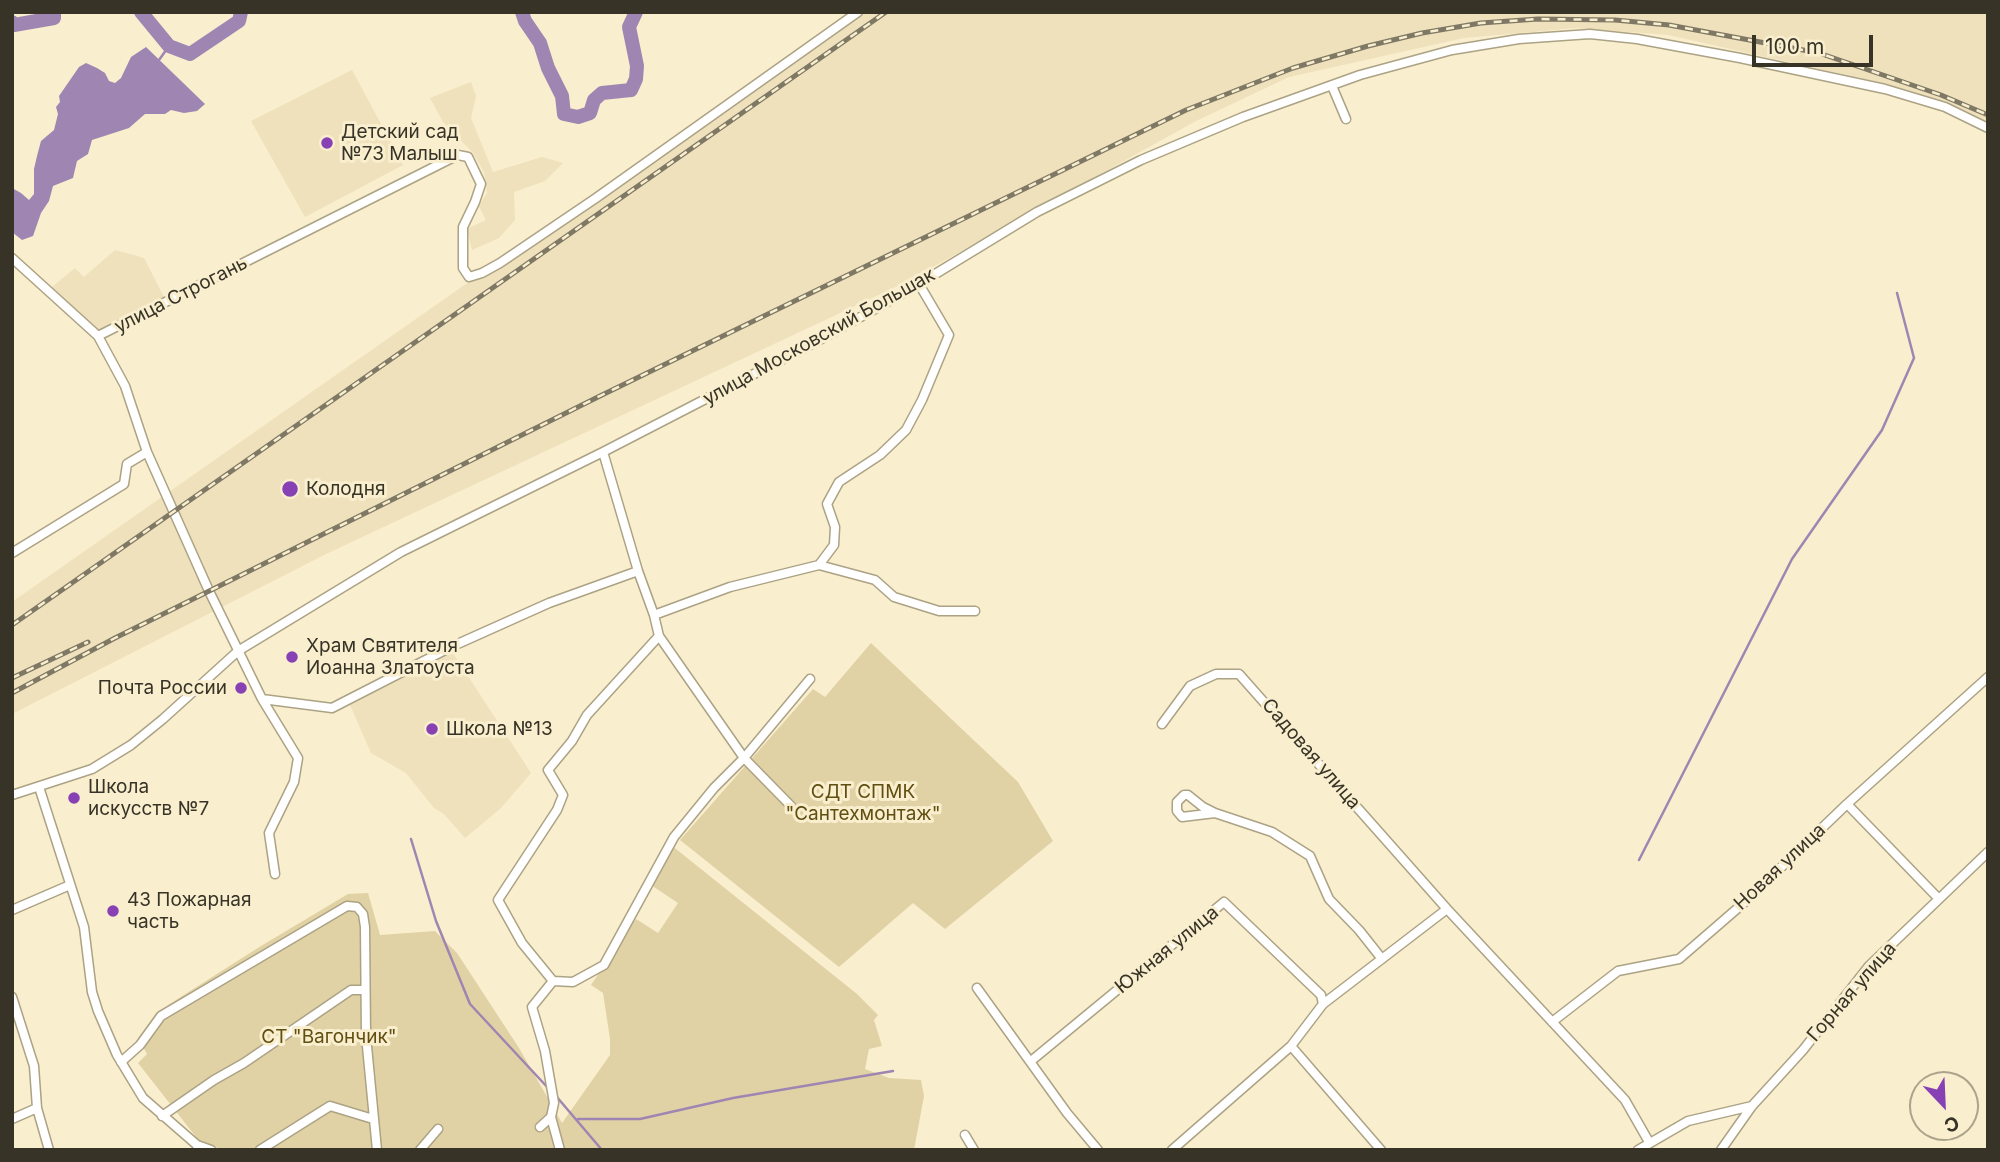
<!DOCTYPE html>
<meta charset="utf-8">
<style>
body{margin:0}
#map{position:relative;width:2000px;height:1162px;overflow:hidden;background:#f9eece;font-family:Inter,sans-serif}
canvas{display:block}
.frame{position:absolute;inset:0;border:14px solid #373327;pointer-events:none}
.north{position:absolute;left:1909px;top:1071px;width:70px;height:70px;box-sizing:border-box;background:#f9eece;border:2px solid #aba38b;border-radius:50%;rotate:157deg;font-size:19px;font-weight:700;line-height:28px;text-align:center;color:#373327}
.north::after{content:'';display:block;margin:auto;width:24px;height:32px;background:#8741b4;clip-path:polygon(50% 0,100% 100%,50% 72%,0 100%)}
.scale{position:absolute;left:1752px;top:35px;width:121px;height:32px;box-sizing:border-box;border:4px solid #373327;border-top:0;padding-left:9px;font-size:21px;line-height:24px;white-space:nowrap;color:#373327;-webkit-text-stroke:5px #f9eece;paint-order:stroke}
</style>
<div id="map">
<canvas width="2000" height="1162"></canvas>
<div class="frame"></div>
<div class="north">С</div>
<div class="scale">100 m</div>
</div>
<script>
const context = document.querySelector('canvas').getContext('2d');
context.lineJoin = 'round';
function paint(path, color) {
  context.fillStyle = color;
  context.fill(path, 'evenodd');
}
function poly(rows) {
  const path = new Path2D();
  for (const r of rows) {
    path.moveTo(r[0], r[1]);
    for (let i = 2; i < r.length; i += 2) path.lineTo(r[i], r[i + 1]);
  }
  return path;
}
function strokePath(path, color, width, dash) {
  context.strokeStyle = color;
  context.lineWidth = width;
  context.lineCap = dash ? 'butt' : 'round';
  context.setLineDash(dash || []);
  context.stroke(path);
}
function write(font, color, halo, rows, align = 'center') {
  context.font = font + ' Inter,sans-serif';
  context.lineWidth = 6;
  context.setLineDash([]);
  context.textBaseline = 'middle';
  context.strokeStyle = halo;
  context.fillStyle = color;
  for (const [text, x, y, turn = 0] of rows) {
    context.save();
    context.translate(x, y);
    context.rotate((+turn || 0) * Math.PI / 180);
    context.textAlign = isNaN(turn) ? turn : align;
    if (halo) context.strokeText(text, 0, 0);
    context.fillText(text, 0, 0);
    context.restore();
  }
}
paint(poly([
 [854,12,1988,12,1988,128,1946,105,1883,83,1668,35,1576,28,1464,38,1289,77,1196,121,902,284,326,554,12,714,12,602],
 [352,70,403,165,305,217,251,121],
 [471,82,476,96,471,118,493,172,542,157,563,163,545,181,514,192,515,220,499,238,472,250,467,229,486,220,479,206,487,193,484,172,473,153,443,122,430,98],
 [115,250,144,258,165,299,99,332,52,287,75,268,84,277],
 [453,653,531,773,501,808,465,838,444,814,434,808,406,773,371,753,350,705]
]), '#eee1bb');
paint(poly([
 [871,643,1018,782,1053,841,945,929,913,903,839,967,680,840,813,689,825,697],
 [671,845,857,994,878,1015,874,1020,882,1046,869,1049,865,1069,889,1078,921,1080,924,1096,914,1150,224,1150,200,1142,138,1063,147,1054,138,1038,157,1012,261,946,348,894,368,893,380,935,435,931,457,953,519,1048,562,1123,610,1055,610,1039,603,993,591,985,636,919,658,933,678,903,651,885]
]), '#e1d2a5');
paint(poly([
 [146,47,205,104,197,111,184,113,171,110,165,114,145,114,129,128,92,140,88,154,77,161,73,178,53,186,49,201,41,213,33,236,22,240,12,232,12,188,21,193,29,200,34,194,34,169,37,156,41,141,54,130,58,114,56,107,60,102,59,96,79,67,86,63,97,68,105,73,109,81,115,83,121,78,131,57]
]), '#9f86b2');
strokePath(poly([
 [159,60,169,46],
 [411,839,436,921,470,1004,549,1089],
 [1639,860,1792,559,1882,430,1914,358,1897,293],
 [556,1096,602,1150],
 [578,1119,640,1119,733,1098,893,1071]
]), '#9f86b2', 2.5);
strokePath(poly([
 [141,12,169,46,190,54,239,21,241,12],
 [522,12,525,21,540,43,548,68,562,96,564,114,578,117,590,113,594,100,602,93,631,90,636,79,637,66,629,27,636,12],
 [12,22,14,25,54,18,54,12]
]), '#9f86b2', 14);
const minor = poly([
 [1332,86,1346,119],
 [12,258,98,336],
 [147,452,209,591,262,699,332,708,453,646,549,603,638,571],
 [603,452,638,571,654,615,730,587,819,565,875,580,894,597,939,611,975,611],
 [12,553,124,484,127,464,147,452,125,386,98,336,458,155,468,157,481,184,475,202,463,227,463,268,469,277,482,273,500,263,596,198,858,12],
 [819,565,834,545,835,527,827,504,839,482,880,455,906,430,922,400,949,335,919,284],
 [654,615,659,636,587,715,572,741,548,770,563,795,557,810,498,900,522,943,553,981,573,982,604,965,674,837,714,788,744,758,810,679],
 [659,636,744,758,791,806],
 [262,699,298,758,294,782,269,833,275,874],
 [1162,724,1190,686,1216,674,1239,674,1447,909,1625,1100,1649,1142],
 [39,787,84,927,92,992,98,1011,117,1055,143,1098,197,1145,198,1150],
 [12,795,92,769,131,745,163,719,238,651,401,552,603,452,814,343,909,290,1037,212,1141,160,1243,117,1360,75,1452,50,1519,39,1590,34,1637,39,1740,58,1885,89,1945,107,1988,128],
 [1847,804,1939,899],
 [1215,813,1182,817,1177,811,1177,802,1184,795,1188,795,1203,807,1215,813,1272,832,1310,856,1329,899,1359,930,1382,959],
 [12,910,70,885],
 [553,981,532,1007,545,1051,554,1103,551,1117,560,1150],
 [977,988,1067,1113,1098,1150],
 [12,997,34,1066,37,1108,12,1119],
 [1552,1022,1618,971,1679,959,1746,901,1847,804,1988,677],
 [1291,1046,1381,1150],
 [1031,1061,1224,902,1321,995,1323,1004],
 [121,1062,140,1045,161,1016,347,906,357,907,363,914,365,927,366,1036,377,1150],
 [37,1108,49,1150],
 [162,1116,214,1080,244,1063,351,990,364,990],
 [540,1127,551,1117],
 [965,1135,974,1150],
 [197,1145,211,1150],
 [260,1150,330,1106,373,1119],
 [420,1150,438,1129],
 [1172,1150,1291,1046,1323,1004,1447,909],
 [1638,1150,1688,1121,1752,1106],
 [1721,1150,1752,1106,1803,1050,1869,966,1988,852]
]);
strokePath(minor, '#aca284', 11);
strokePath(minor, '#fff', 8);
const rail = poly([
 [12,625,886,12],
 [12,678,88,642],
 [12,693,115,638,602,395,1186,110,1293,68,1368,46,1422,33,1481,23,1538,19,1615,20,1669,25,1819,53,1941,95,1988,115]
]);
strokePath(rail, '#7f7865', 5);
strokePath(rail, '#f9eece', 2.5, [8]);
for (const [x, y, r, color] of [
 [327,143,7,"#8741b4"],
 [290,489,9,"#8741b4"],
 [292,657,7,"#8741b4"],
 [241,688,7,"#8741b4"],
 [432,729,7,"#8741b4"],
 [74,798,7,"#8741b4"],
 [113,911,7,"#8741b4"]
]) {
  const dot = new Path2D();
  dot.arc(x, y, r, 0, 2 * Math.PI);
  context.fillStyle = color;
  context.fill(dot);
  strokePath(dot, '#f9eece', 2.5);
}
write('19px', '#373327', '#f9eece', [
 ["Детский сад",341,132],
 ["№73 Малыш",341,154],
 ["Колодня",306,489],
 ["Храм Святителя",306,646],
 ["Иоанна Златоуста",306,668],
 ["Почта России",227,688,"right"],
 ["Школа №13",446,729],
 ["Школа",88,787],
 ["искусств №7",88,809],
 ["43 Пожарная",127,900],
 ["часть",127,922]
], 'left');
write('19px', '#373327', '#f9eece', [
 ["улица Строгань",181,295,-27],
 ["улица Московский Большак",819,337,-29],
 ["Садовая улица",1311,754,49],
 ["Новая улица",1780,867,-43],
 ["Южная улица",1167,950,-39],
 ["Горная улица",1852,992,-49]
]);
write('19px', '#614f12', '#f9eece', [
 ["СДТ СПМК",863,792],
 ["\"Сантехмонтаж\"",863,814],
 ["СТ \"Вагончик\"",329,1037]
]);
</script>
